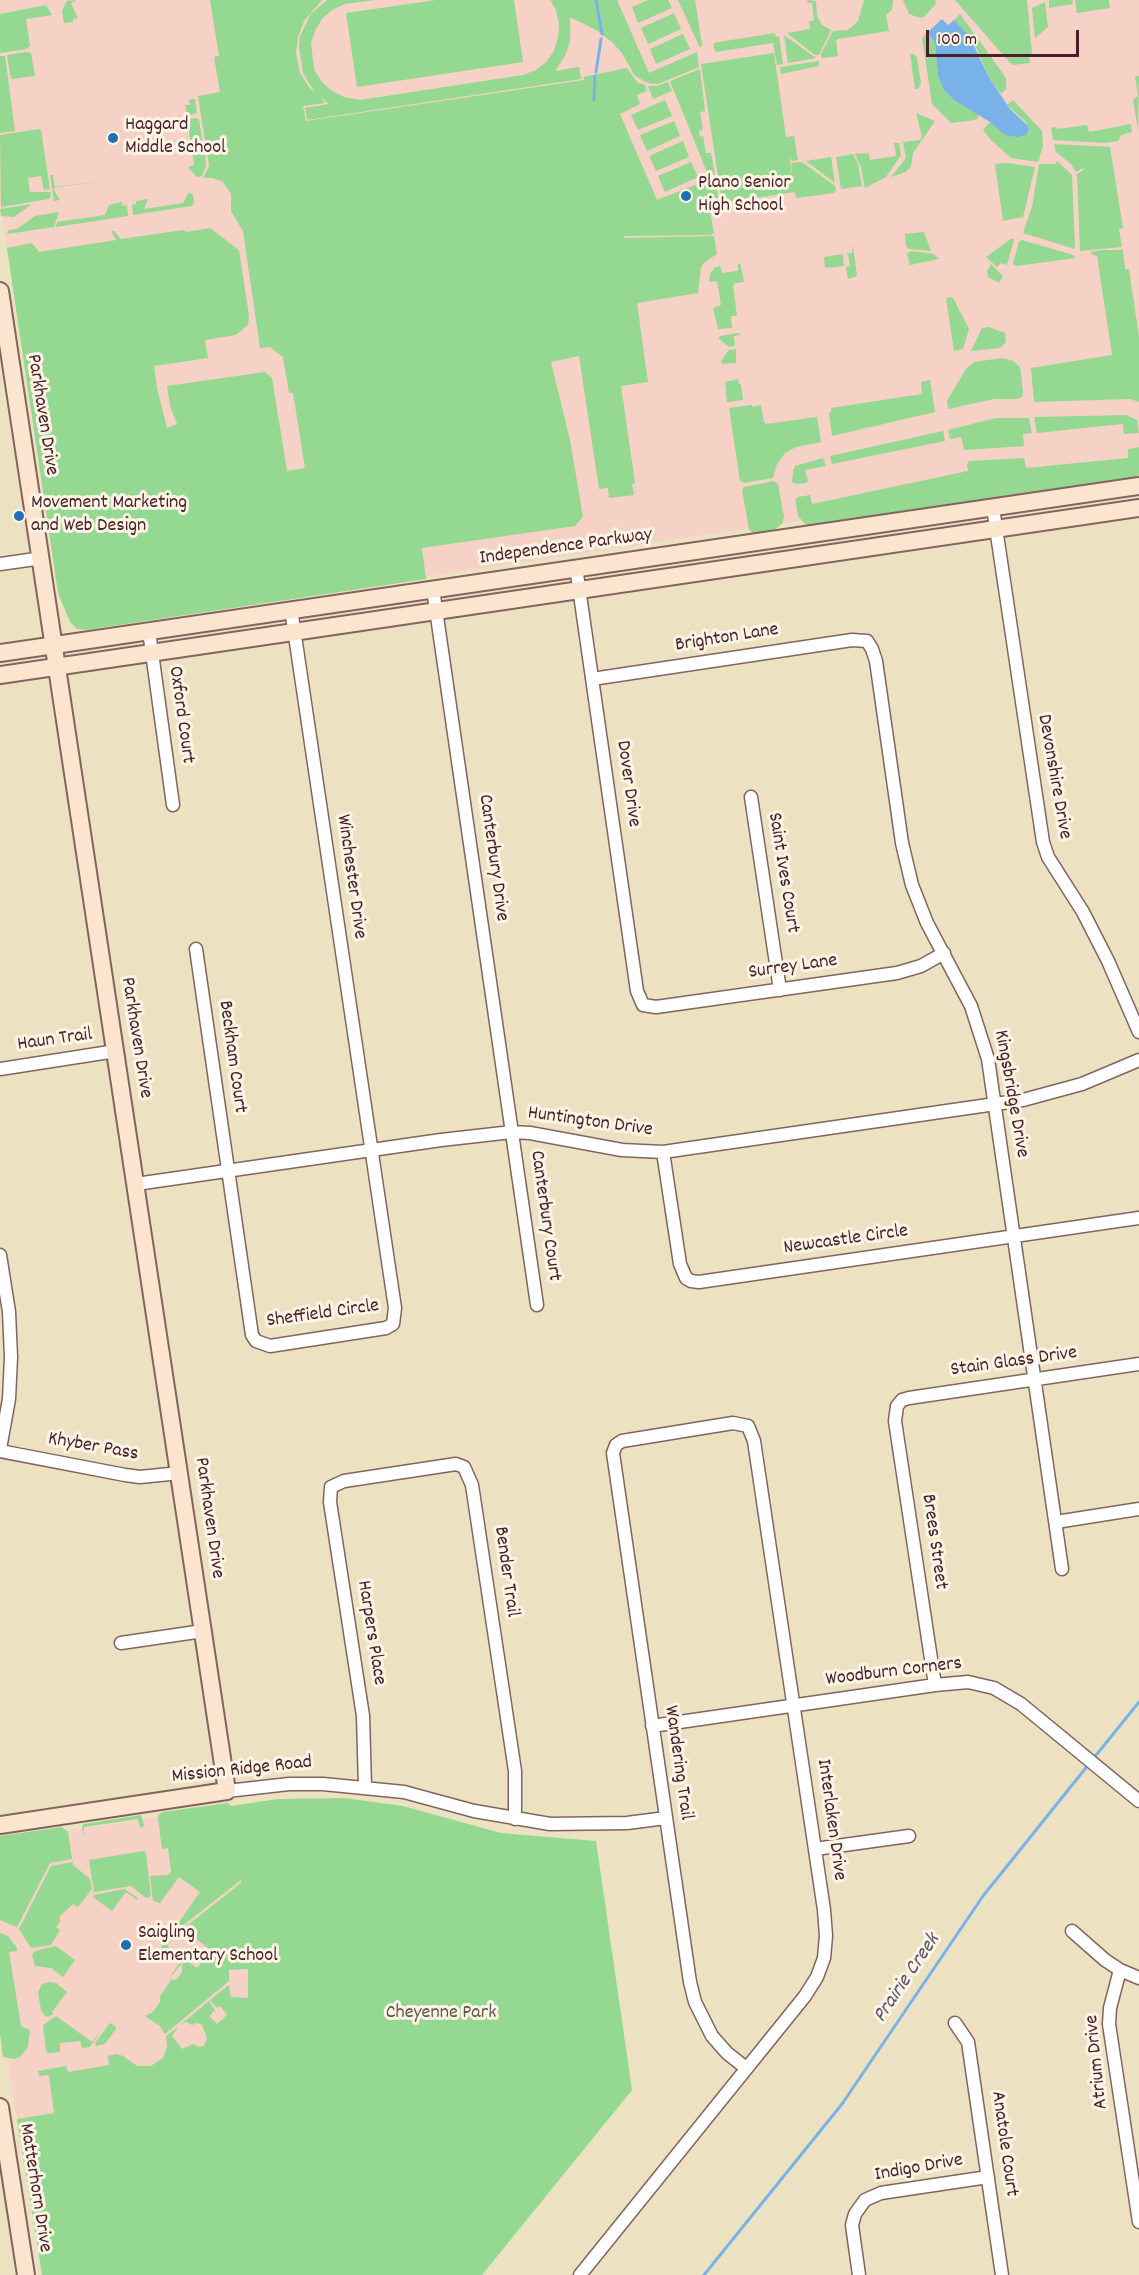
<!DOCTYPE html>
<style>
body{margin:0}
#map{position:relative;width:1139px;height:2275px;overflow:hidden;background:#ece2c1;font-family:Dekko,sans-serif}
canvas{display:block}
.scale{position:absolute;left:926px;top:30px;width:153px;height:27px;box-sizing:border-box;border:3px solid #4a1f2b;border-top:0;padding-left:8px;font-size:18px;line-height:21px;white-space:nowrap;color:#4a1f2b;-webkit-text-stroke:4px #fcf5e5;paint-order:stroke}
</style>
<div id="map">
<canvas width="1139" height="2275"></canvas>
<div class="scale">100 m</div>
</div>
<script>
const context = document.querySelector('canvas').getContext('2d');
context.lineJoin = 'round';
function paint(path, color) {
  context.fillStyle = color;
  context.fill(path, 'evenodd');
}
function poly(rows) {
  const path = new Path2D();
  for (const r of rows) {
    path.moveTo(r[0], r[1]);
    for (let i = 2; i < r.length; i += 2) path.lineTo(r[i], r[i + 1]);
  }
  return path;
}
function strokePath(path, color, width, dash) {
  context.strokeStyle = color;
  context.lineWidth = width;
  context.lineCap = dash ? 'butt' : 'round';
  context.setLineDash(dash || []);
  context.stroke(path);
}
function write(font, color, halo, rows, align = 'center') {
  context.font = font + ' Dekko,sans-serif';
  context.lineWidth = 6;
  context.setLineDash([]);
  context.textBaseline = 'middle';
  context.strokeStyle = halo;
  context.fillStyle = color;
  for (const [text, x, y, turn = 0] of rows) {
    context.save();
    context.translate(x, y);
    context.rotate((+turn || 0) * Math.PI / 180);
    context.textAlign = isNaN(turn) ? turn : align;
    if (halo) context.strokeText(text, 0, 0);
    context.fillText(text, 0, 0);
    context.restore();
  }
}
paint(poly([
 [0,0,1139,0,1139,470,88,627,23,353,0,203],
 [231,1806,268,2057,243,2083,17,2119,0,2010,0,1841]
]), '#f6d1c5');
paint(poly([
 [77,0,71,3,78,18,73,19,73,22,64,23,62,11,67,1],
 [210,0,322,0,304,21,298,37,296,53,300,73,309,87,315,93,303,73,299,47,300,36,311,14,327,0,375,0,345,4,332,10,322,19,315,31,311,43,314,69,321,81,331,90,344,97,360,100,523,75,536,70,546,62,554,51,558,38,559,24,556,10,550,0,617,0,649,73,697,52,699,67,658,84,648,83,635,76,622,53,612,42,596,30,570,17,570,42,565,56,555,71,579,67,581,79,307,120,305,108,329,104,320,97,325,103,303,106,306,121,584,80,584,77,627,68,637,82,645,85,647,91,637,95,640,104,620,114,657,200,715,177,720,209,710,211,714,233,710,235,624,236,624,238,714,236,717,254,706,261,701,267,698,293,637,303,648,382,621,386,635,483,632,484,634,495,609,498,608,488,599,489,579,356,551,362,570,440,583,517,575,526,422,548,426,579,86,630,77,629,70,622,58,593,7,248,32,243,39,252,116,240,111,231,114,231,121,239,183,230,186,232,210,228,239,250,249,316,248,325,236,335,205,340,208,358,154,366,157,388,167,428,177,424,170,406,167,386,265,372,272,378,287,471,305,468,293,393,289,393,283,357,270,347,260,348,243,231,231,211,231,194,223,182,213,178,203,178,209,166,198,96,220,92,214,57,219,56],
 [436,0,514,0,523,62,357,87,346,13],
 [648,0,668,0,672,8,638,23,632,7],
 [678,0,695,0,702,45,700,48],
 [807,0,816,1,817,16,822,25,831,30,819,55,815,55,787,33,810,29,809,22,814,20,812,3,807,3],
 [864,0,893,0,892,10,886,15,889,31,838,39,836,41,838,56,822,58,821,54,833,31,848,30,858,21],
 [903,0,935,0,936,4,924,17,920,18,909,14],
 [955,0,1027,0,1032,53,1029,56,1030,63,1012,65],
 [1049,0,1072,0,1073,4,1049,8],
 [1075,0,1109,0,1110,8,1077,13],
 [1045,2,1048,27,1035,38,1032,8],
 [46,5,52,15,26,19,30,46,26,49,0,53,0,14],
 [674,13,681,29,648,44,641,28],
 [960,14,1006,78,1006,89,1001,94,988,76,974,42,954,20],
 [928,32,935,44,938,76,944,90,954,100,973,110,979,116,976,120,951,123,932,104,922,38],
 [775,33,776,37,779,36,783,64,777,65,773,43,715,52,713,43],
 [683,34,690,49,656,64,650,49],
 [784,35,816,58,788,63],
 [26,52,31,53,35,76,11,79,7,55],
 [774,53,786,137,794,136,798,160,791,161,789,154,793,182,791,163,802,162,835,186,836,190,834,193,796,198,795,192,722,203,701,64],
 [910,54,914,54,917,57,921,84,918,89,915,89],
 [0,56,5,56,15,131,0,133],
 [819,61,819,66,781,74,780,67],
 [700,69,705,111,700,112,703,130,699,131,700,137,703,136,706,153,711,153,715,174,709,177,670,81],
 [1135,76,1139,76,1138,131,1133,99,1138,96],
 [668,82,672,91,653,99,648,86,657,86],
 [195,99,197,113,187,116,185,105,190,105,189,100],
 [665,100,672,116,638,130,631,115],
 [1013,100,1042,131,1043,146,1038,162,1011,158,991,140,983,130,990,122,1005,135,1029,129,1025,121,1007,105],
 [916,113,935,121,913,153,911,166,906,172,891,177,906,158,903,142,920,140,922,137],
 [197,118,199,120,203,146,201,149,192,150,187,119],
 [674,121,680,136,647,151,640,135],
 [1131,124,1132,132,1121,135,1118,141,1105,143,1053,140,1051,128,1056,127,1057,129,1087,125,1089,132],
 [39,129,41,130,50,189,44,190,41,176,28,178,30,192,50,192,51,196,49,199,1,207,0,135],
 [683,141,689,157,656,171,649,156],
 [894,143,899,143,901,155,886,177,865,188,861,168,855,154,869,153,870,160,896,156],
 [1054,144,1110,147,1123,228,1119,229,1122,247,1080,251,1077,174,1084,170,1083,168,1076,172,1071,164,1056,152],
 [202,152,205,155,206,165,202,176,197,177,188,167,194,165,193,154],
 [853,154,858,164,862,186,841,189,836,157],
 [831,157,835,183,806,161],
 [1057,161,1072,175,1075,249,1023,233,1032,207,1039,164,1055,164],
 [691,162,698,177,665,192,658,176],
 [1008,163,1035,167,1023,217,1003,221,995,164],
 [50,175,53,175,55,187,114,179,53,188,60,200,54,201],
 [189,192,193,195,194,203,192,206,133,215,132,205,136,204,136,201,148,199,144,209,183,203],
 [122,202,122,206,127,205,128,216,56,227,57,222,105,215,109,205],
 [32,204,14,217,1,216,0,209],
 [59,212,54,227,7,234,9,230,17,229,35,216],
 [924,232,931,251,909,249,906,246,905,234],
 [1012,238,1014,240,1007,265,1001,263,997,267,986,257],
 [1022,240,1073,255,1076,258,1016,266,1013,264,1019,241],
 [853,245,857,276,848,279,846,267,850,266,848,255,845,254,852,253],
 [1101,250,1123,250,1125,269,1129,269,1139,337,1139,402,1130,399,1034,402,1031,368,1112,355,1097,256,1091,254,1091,252],
 [911,251,934,254,939,259,910,265,907,254],
 [843,254,844,266,825,268,824,257],
 [740,262,744,282,735,283,733,286,737,316,731,316,732,328,718,329,713,308,721,305,717,281,709,282,710,274,714,268,720,266,722,273,738,271,738,264,740,264],
 [991,264,1003,276,999,283,988,277,987,271],
 [950,297,953,298,969,329,963,349,954,351,946,298],
 [989,327,1005,333,1006,342,1000,348,971,351,982,328],
 [739,333,740,335,734,336,735,346,729,347,718,338,720,336],
 [736,349,736,363,722,364,721,361,729,350],
 [1002,358,1013,361,1020,367,1023,392,1022,397,1017,399,994,399,948,409,947,401,966,369,974,362],
 [738,379,739,384,741,384,743,400,727,402,725,382],
 [930,380,935,412,832,436,829,413,831,412,831,408,922,394,921,382],
 [752,405,752,407,761,405,764,422,766,424,817,417,821,442,796,447,785,453,777,464,773,478,744,483,740,481,729,408],
 [1126,415,1137,420,1139,433,1124,434,1123,424,1037,433,1034,417],
 [996,418,1029,418,1032,433,1023,434,1024,446,964,450,961,437,950,439,948,430],
 [943,431,945,441,832,464,830,456],
 [1139,447,1139,475,1135,477,811,526,805,524,798,516,795,500,798,497,810,495,812,504,968,471,967,464,969,461,1024,458,1026,468,1128,458,1128,449],
 [823,458,826,466,805,470,808,481,806,483,795,484,792,482,793,471,795,466],
 [774,481,778,484,784,517,782,524,773,531,754,534,749,529,742,490,744,487],
 [344,1798,403,1806,501,1833,596,1841,632,2090,482,2275,42,2275,17,2119,54,2113,49,2075,39,2076,38,2071,66,2066,68,2072,109,2065,108,2056,116,2054,123,2056,137,2066,151,2066,163,2058,167,2047,166,2036,178,2027,172,2036,182,2049,193,2044,199,2047,204,2046,207,2038,202,2025,197,2023,192,2025,186,2022,180,2025,209,2001,215,2010,209,2016,217,2024,227,2015,220,2006,217,2008,210,2000,229,1985,231,1997,248,1998,248,1969,229,1970,229,1981,165,2034,160,2026,145,2016,153,2012,160,2002,160,1996,171,1980,177,1979,182,1972,182,1965,186,1960,197,1968,211,1950,183,1929,242,1882,241,1880,181,1927,167,1946,185,1959,167,1982,180,1962,161,1948,200,1892,179,1877,160,1903,153,1901,150,1876,168,1875,171,1872,168,1848,162,1849,158,1818,159,1814,163,1812,228,1803,231,1806,278,1799],
 [141,1815,144,1825,142,1828,140,1827,138,1819,84,1827,83,1836,82,1826,84,1824],
 [62,1827,68,1832,72,1859,50,1863,17,1927,0,1920,0,1836],
 [143,1851,146,1853,151,1896,146,1898,131,1886,94,1892,89,1860],
 [73,1862,73,1865,90,1879,92,1889,78,1907,73,1904,60,1916,60,1922,56,1927,60,1930,51,1945,31,1948,19,1929,51,1866],
 [124,1889,138,1898,137,1900,126,1892,112,1911,93,1897,94,1895],
 [0,1933,8,1936,17,1948,17,1951,9,1952,21,2026,30,2030,28,2047,20,2057,14,2059,3,2057,0,2034],
 [56,1946,75,1960,63,1977,51,1968,35,1966,32,1955,35,1951],
 [49,1982,56,1983,67,1992,52,2012,54,2014,48,2017,44,2015,41,2010,38,1992,42,1984],
 [56,2016,92,2042,101,2032,90,2047,82,2048,80,2041,60,2043,60,2052,48,2053,46,2051,43,2025],
 [110,2023,116,2027,116,2029,105,2044,96,2046,95,2043]
]), '#94d891');
paint(poly([
 [942,19,948,25,954,20,970,37,988,76,1010,109,1027,125,1029,129,1026,135,1017,137,1005,135,990,122,954,100,944,90,938,76,935,44,928,32]
]), '#78b2e9');
strokePath(poly([
 [596,0,602,34],
 [596,72,601,39],
 [594,100,595,76],
 [1093,1759,1139,1702],
 [704,2275,842,2104,983,1896,1089,1764]
]), '#78b2e9', 3);
const street = poly([
 [993,508,1043,842,1048,857,1083,912,1108,961,1139,1032],
 [0,564,42,558],
 [576,567,637,991,643,1005,656,1007,897,973,921,966,944,953],
 [433,589,537,1305],
 [149,631,173,805],
 [592,679,852,640,867,641,872,649,876,661,902,843,912,885,927,923,971,1006,988,1059,1062,1569],
 [751,797,780,990],
 [196,949,252,1335,256,1341,270,1346,386,1328,393,1324,395,1308,291,609],
 [0,1069,116,1051],
 [663,1152,680,1264,686,1278,691,1281,699,1282,1139,1218],
 [136,1184,441,1140,512,1132,530,1133,622,1150,663,1152,1023,1100,1082,1084,1139,1060],
 [0,1255,9,1312,11,1357,9,1399,0,1449],
 [0,1451,125,1475,140,1477,180,1473],
 [1056,1522,1139,1509],
 [121,1643,203,1631],
 [935,1685,895,1421,897,1406,902,1400,909,1398,1139,1364],
 [652,1726,935,1685,968,1682,994,1688,1021,1704,1139,1801],
 [365,1787,363,1716,330,1502,331,1487,344,1481,456,1464,464,1467,472,1485,515,1771,515,1819],
 [227,1791,289,1784,323,1784,404,1792,474,1811,550,1824,627,1823,666,1818],
 [815,1849,909,1836],
 [1072,1931,1105,1960,1120,1970,1139,1978],
 [1120,1970,1110,2008,1109,2024,1139,2222],
 [955,2023,968,2042,1002,2275],
 [580,2275,805,1996,817,1977,824,1958,826,1936,824,1910,754,1441,748,1426,733,1423,622,1441,616,1445,613,1453,690,1982,695,2002,712,2036,727,2053,746,2068],
 [859,2275,852,2225,855,2214,865,2200,881,2193,988,2177]
]);
const secondary = poly([
 [0,291,227,1791,0,1825],
 [0,653,1139,486],
 [0,675,1139,508],
 [0,2107,26,2275]
]);
strokePath(street, '#836360', 15);
strokePath(secondary, '#836360', 20);
strokePath(street, '#fff', 12);
strokePath(secondary, '#fce5cf', 16);
for (const [x, y, r, color] of [
 [113,138,6,"#1f6fb2"],
 [686,196,6,"#1f6fb2"],
 [19,516,6,"#1f6fb2"],
 [126,1945,6,"#1f6fb2"]
]) {
  const dot = new Path2D();
  dot.arc(x, y, r, 0, 2 * Math.PI);
  context.fillStyle = color;
  context.fill(dot);
  strokePath(dot, '#fcf5e5', 2);
}
write('20px', '#4a1f2b', '#fcf5e5', [
 ["Haggard",125,126],
 ["Middle School",125,149],
 ["Plano Senior",698,184],
 ["High School",698,207],
 ["Movement Marketing",31,504],
 ["and Web Design",31,527],
 ["Saigling",138,1934],
 ["Elementary School",138,1957]
], 'left');
write('20px', '#4a1f2b', '#fcf5e5', [
 ["Parkhaven Drive",41,415,81],
 ["Independence Parkway",566,548,-8],
 ["Brighton Lane",727,639,-9],
 ["Oxford Court",180,715,82],
 ["Devonshire Drive",1053,777,80],
 ["Dover Drive",627,784,82],
 ["Canterbury Drive",492,858,82],
 ["Saint Ives Court",782,873,81],
 ["Winchester Drive",350,877,82],
 ["Surrey Lane",793,968,-8],
 ["Parkhaven Drive",135,1038,81],
 ["Haun Trail",55,1041,-8],
 ["Beckham Court",231,1057,82],
 ["Kingsbridge Drive",1010,1094,80],
 ["Huntington Drive",590,1123,8],
 ["Canterbury Court",544,1216,82],
 ["Newcastle Circle",846,1241,-8],
 ["Sheffield Circle",323,1315,-8],
 ["Stain Glass Drive",1014,1363,-8],
 ["Khyber Pass",93,1448,10],
 ["Parkhaven Drive",208,1518,82],
 ["Brees Street",933,1542,82],
 ["Bender Trail",505,1572,82],
 ["Harpers Place",370,1633,81],
 ["Woodburn Corners",894,1673,-7],
 ["Wandering Trail",677,1763,82],
 ["Mission Ridge Road",242,1771,-6],
 ["Interlaken Drive",830,1820,82],
 ["Atrium Drive",1098,2062,-96],
 ["Anatole Court",1003,2144,82],
 ["Indigo Drive",919,2169,-10],
 ["Matterhorn Drive",34,2188,81]
]);
write('20px', '#60564a', '#fcf5e5', [
 ["Cheyenne Park",441,2014]
]);
write('italic 21px', '#5a526e', '#fcf5e5', [
 ["Prairie Creek",908,1979,-56]
]);
</script>
